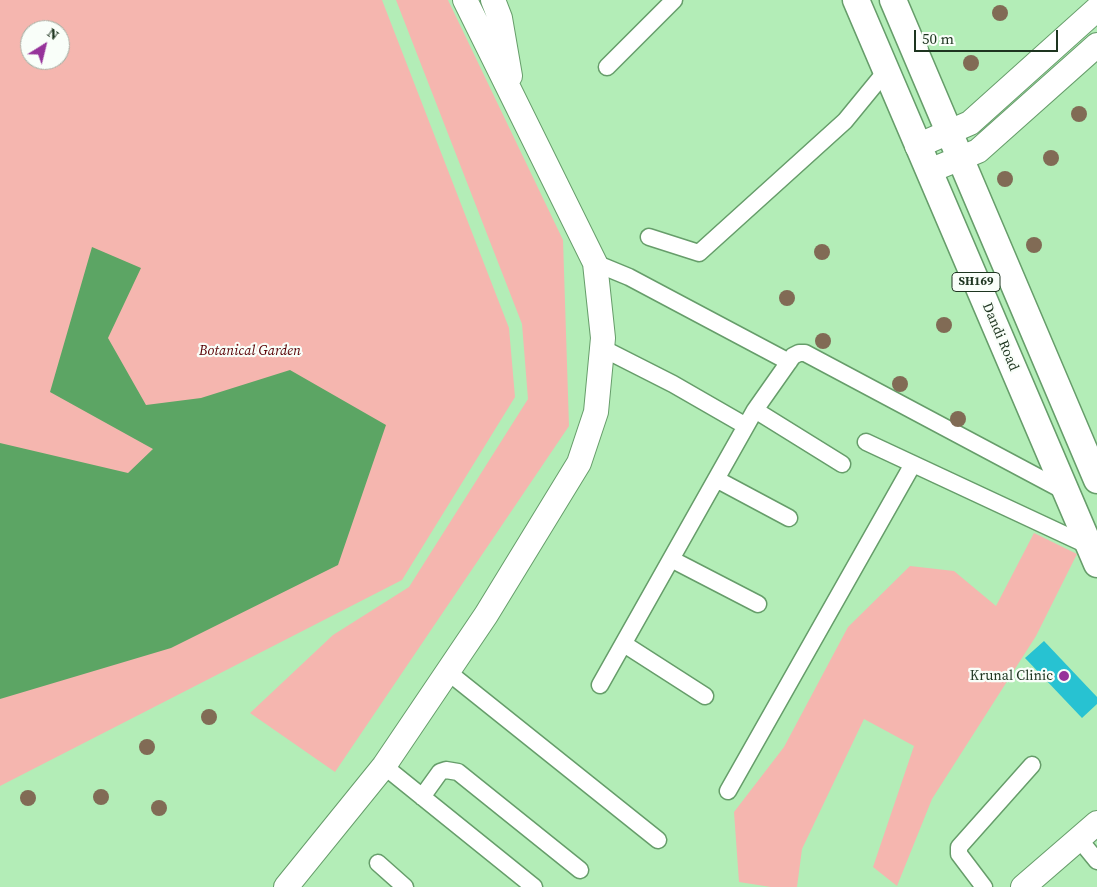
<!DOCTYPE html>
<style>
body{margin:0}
#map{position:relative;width:1097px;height:887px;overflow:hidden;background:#b3edb7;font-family:"Source Serif 4",serif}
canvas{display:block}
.north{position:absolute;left:20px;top:20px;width:50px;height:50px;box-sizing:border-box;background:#f9fef9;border:1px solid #a1aea2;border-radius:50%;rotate:36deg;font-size:14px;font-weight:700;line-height:20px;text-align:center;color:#1e3520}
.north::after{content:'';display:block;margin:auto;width:18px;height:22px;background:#96339a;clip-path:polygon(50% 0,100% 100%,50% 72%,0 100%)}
.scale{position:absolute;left:914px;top:30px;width:144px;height:22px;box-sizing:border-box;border:2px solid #1e3520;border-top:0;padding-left:6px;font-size:15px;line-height:18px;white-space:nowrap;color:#1e3520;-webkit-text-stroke:4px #f9fef9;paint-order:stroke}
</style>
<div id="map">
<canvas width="1097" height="887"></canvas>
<div class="north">N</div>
<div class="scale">50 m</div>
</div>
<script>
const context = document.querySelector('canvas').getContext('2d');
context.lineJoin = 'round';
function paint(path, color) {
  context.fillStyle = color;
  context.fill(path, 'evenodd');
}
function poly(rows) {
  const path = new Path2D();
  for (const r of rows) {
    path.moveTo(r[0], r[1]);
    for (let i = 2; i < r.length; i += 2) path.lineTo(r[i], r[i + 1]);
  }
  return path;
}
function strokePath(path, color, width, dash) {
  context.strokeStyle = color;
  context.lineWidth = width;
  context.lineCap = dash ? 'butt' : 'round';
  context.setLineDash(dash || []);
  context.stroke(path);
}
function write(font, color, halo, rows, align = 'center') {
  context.font = font + ' "Source Serif 4",serif';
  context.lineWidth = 4.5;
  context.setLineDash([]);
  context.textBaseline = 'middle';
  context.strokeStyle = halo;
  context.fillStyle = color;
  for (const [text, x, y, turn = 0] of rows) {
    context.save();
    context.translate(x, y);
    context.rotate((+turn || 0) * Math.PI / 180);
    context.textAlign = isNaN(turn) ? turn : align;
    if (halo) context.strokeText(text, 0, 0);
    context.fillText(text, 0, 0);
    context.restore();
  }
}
paint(poly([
 [0,0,382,0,509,328,515,397,402,580,0,786],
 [30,30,60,30,60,60,30,60],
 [396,0,448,0,563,240,569,426,335,772,250,713,333,635,409,587,528,399,522,324],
 [1034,533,1077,554,1036,636,932,799,897,886,873,867,914,746,864,719,802,849,797,887,771,887,739,882,734,812,784,747,848,627,910,566,954,571,996,606]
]), '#f5b6af');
paint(poly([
 [92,247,141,268,108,338,146,405,201,398,290,370,386,425,338,565,171,648,0,699,0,443,128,473,153,449,50,392]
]), '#5ca564');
paint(poly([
 [1044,641,1097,697,1097,704,1082,718,1025,658]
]), '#27c2d2');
const street = poly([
 [607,67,674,0],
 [649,237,699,253,845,121,886,71],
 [595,263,629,277,789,362],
 [602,348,673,384,746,426],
 [755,410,842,464],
 [866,442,1089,546],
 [716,479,789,518],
 [671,559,758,604],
 [624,644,705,696],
 [448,672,658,840],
 [600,685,755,410,793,356,799,353,805,353,1066,492],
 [384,766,534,887],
 [728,791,913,464],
 [422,797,440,772,446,770,458,772,580,870],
 [1079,839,1097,861],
 [378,863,405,887],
 [984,887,959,854,959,847,1032,765]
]);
const secondary = poly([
 [493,0,500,18,510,76],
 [917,146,970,123,1097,9],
 [929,171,978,151,1097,45],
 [286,887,384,766,486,615,579,463,596,412,603,338,595,263,465,0],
 [1023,887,1097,823]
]);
const primary = poly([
 [856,0,1097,564],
 [893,0,1097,480]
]);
strokePath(street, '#669d6a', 19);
strokePath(secondary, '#669d6a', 26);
strokePath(primary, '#669d6a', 29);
strokePath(street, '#fff', 16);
strokePath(secondary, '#fff', 24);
strokePath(primary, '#fff', 26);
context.fillStyle = '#816b55';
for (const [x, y] of [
 [1000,13],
 [971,63],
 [1079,114],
 [1051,158],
 [1005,179],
 [1034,245],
 [822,252],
 [787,298],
 [944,325],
 [823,341],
 [900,384],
 [958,419],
 [209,717],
 [147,747],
 [101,797],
 [28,798],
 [159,808]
]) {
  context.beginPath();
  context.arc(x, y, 8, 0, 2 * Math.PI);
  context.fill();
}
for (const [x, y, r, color] of [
 [1064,676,6,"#96339a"]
]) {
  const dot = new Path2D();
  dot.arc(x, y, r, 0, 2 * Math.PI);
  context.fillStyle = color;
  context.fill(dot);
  strokePath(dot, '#f9fef9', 2);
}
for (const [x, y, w] of [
 [976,282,48]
]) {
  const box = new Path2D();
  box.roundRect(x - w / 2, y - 9.5, w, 19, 4);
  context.fillStyle = '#f9fef9';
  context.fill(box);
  strokePath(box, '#1e3520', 1);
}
write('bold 12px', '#1e3520', null, [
 ["SH169",976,282]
]);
write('14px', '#1e3520', '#f9fef9', [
 ["Dandi Road",1000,337,67]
]);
write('italic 14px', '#580004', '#f9fef9', [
 ["Botanical Garden",250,351]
]);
write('14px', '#1e3520', '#f9fef9', [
 ["Krunal Clinic",1053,676]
], 'right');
</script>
